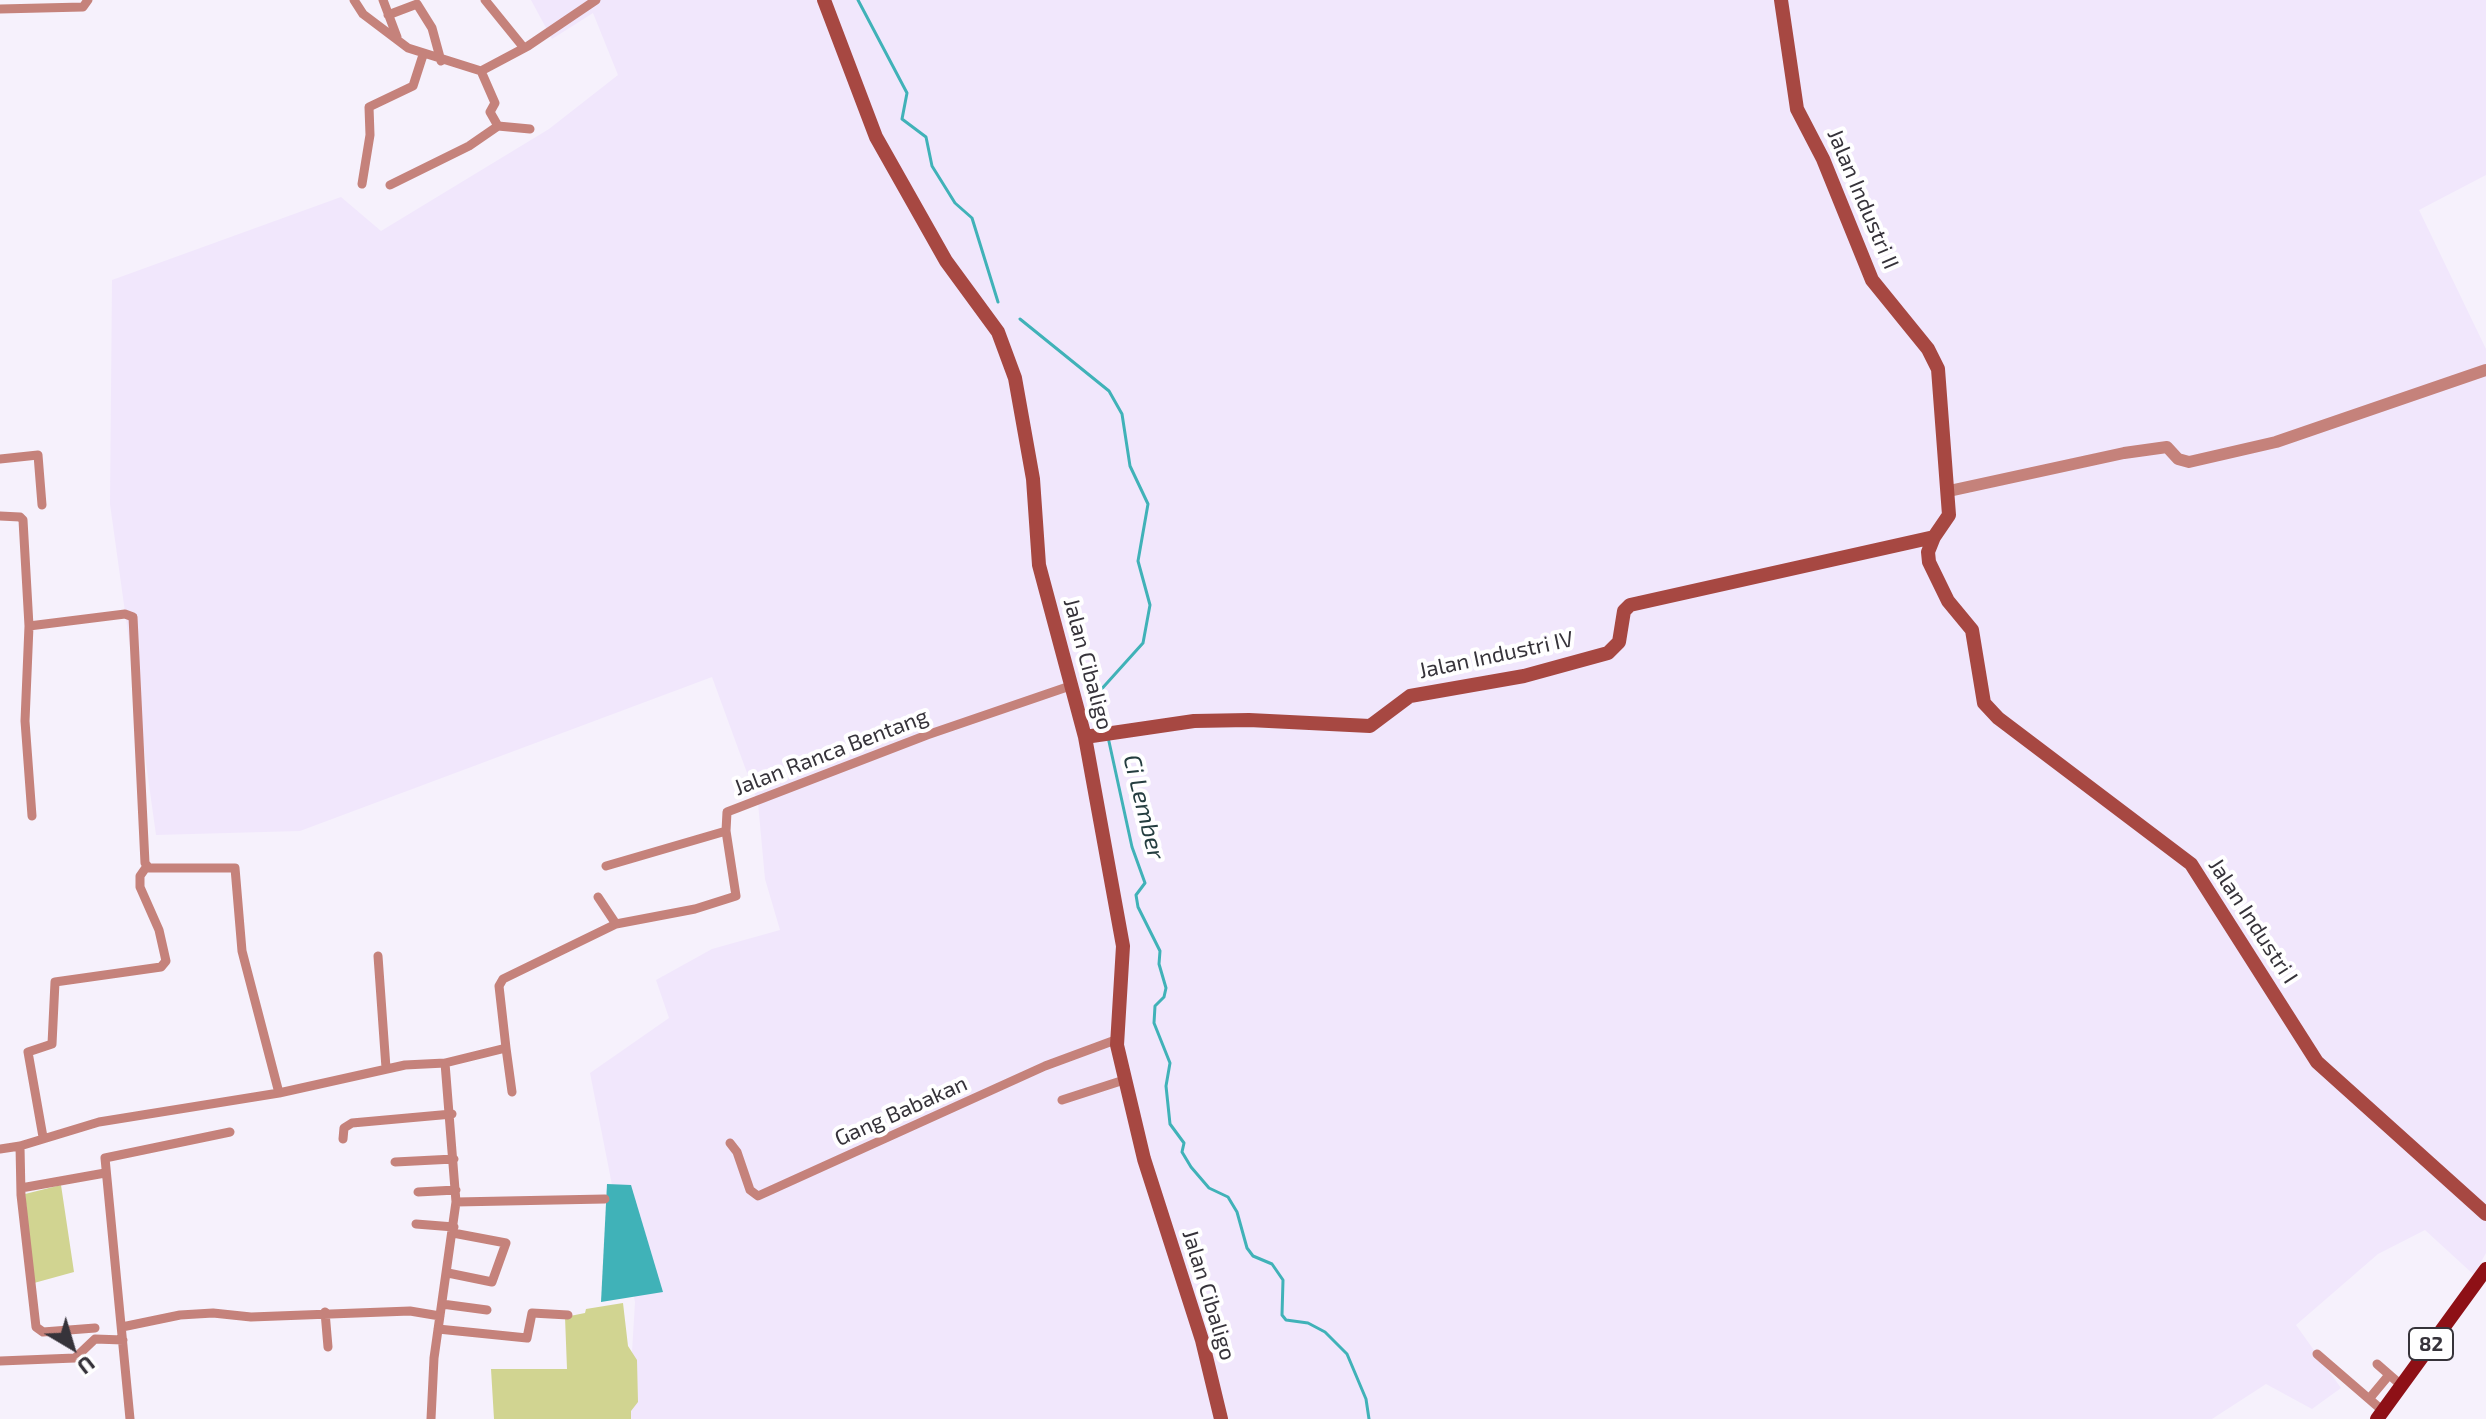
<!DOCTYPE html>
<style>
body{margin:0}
#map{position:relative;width:2486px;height:1419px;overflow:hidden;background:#f6f1fc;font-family:"Exo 2",sans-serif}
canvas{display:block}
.north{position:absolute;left:32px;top:1307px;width:80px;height:80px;-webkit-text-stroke:6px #fff;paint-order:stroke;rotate:142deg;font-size:22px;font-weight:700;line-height:32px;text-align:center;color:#36333a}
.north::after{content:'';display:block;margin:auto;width:28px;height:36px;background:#36333a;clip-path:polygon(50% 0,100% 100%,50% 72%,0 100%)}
</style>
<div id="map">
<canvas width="2486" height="1419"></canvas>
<div class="north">U</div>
</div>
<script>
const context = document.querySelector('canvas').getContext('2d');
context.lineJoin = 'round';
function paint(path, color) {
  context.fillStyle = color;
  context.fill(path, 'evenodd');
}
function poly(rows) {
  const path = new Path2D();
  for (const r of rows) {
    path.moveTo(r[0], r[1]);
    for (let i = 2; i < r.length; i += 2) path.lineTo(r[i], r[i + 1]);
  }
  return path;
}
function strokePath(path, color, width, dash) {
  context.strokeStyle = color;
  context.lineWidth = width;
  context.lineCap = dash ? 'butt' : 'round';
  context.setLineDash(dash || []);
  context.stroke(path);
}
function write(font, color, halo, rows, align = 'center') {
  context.font = font + ' "Exo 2",sans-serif';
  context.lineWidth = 8;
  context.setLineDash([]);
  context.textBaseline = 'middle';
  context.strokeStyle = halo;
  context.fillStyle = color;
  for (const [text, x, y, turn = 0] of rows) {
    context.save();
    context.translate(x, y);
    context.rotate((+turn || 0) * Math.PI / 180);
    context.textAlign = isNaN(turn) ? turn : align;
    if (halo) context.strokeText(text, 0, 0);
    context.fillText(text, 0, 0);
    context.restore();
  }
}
paint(poly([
 [531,0,2486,0,2486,175,2419,210,2486,349,2486,1253,2474,1275,2425,1230,2378,1254,2296,1325,2341,1388,2312,1409,2266,1384,2212,1419,628,1419,635,1302,590,1073,669,1018,656,980,712,949,780,930,765,879,758,803,712,677,300,831,156,835,110,504,112,280,341,197,381,231,549,129,618,75,593,13,552,39]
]), '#f1e7fc');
paint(poly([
 [61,1185,74,1272,34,1283,25,1194],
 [623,1303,628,1346,637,1360,638,1402,631,1411,631,1419,494,1419,491,1369,567,1369,565,1317,585,1313,586,1309]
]), '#d1d491');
paint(poly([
 [607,1184,631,1185,663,1292,601,1302]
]), '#40b2b8');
strokePath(poly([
 [858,0,907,93,902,119,926,137,932,166,955,203,972,218,998,302],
 [1020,319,1109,391,1122,414,1130,466,1148,504,1138,561,1150,605,1143,643,1098,693,1105,730],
 [1108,737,1132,847,1145,883,1136,895,1138,907,1160,951,1159,964,1166,988,1164,997,1155,1006,1154,1023,1170,1063,1166,1086,1170,1124,1184,1143,1182,1152,1191,1167,1209,1188,1228,1197,1237,1212,1247,1248,1253,1256,1272,1264,1283,1280,1282,1315,1286,1320,1308,1323,1325,1332,1347,1354,1366,1399,1369,1419]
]), '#40b2b8', 3);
strokePath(poly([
 [354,0,363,14,408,48,481,71,528,46,596,0],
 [383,0,397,37],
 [485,0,524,48],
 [0,9,83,7,88,0],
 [388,15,417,4,432,28,441,61],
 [481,71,495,103,490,112,498,126],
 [362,184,370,135,369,107,413,86,423,55],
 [390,185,469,146,498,126,530,129],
 [0,459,38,455,42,505],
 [0,516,20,517,23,520,29,626,25,721,32,816],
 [29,626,125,614,133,617,145,863,149,868,235,868,242,951,279,1093],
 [606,866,726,831],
 [598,897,616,924],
 [378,956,386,1068],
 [506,1048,512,1092],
 [1062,1100,1124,1080],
 [43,1137,28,1052,52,1044,55,982,161,967,166,961,159,930,140,887,140,876,147,866],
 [343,1139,344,1128,352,1123,452,1114],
 [730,1143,737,1152,750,1190,758,1196,1045,1066,1118,1039],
 [20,1146,21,1195,36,1327,43,1332,95,1328],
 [0,1149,20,1146,99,1122,279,1093,405,1065,445,1063,506,1048,499,986,503,979,616,924,695,909,736,896,726,831,727,812,927,735,1073,685],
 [395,1162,454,1159],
 [21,1188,105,1173],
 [418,1192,456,1190],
 [456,1202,605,1199],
 [416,1224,454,1227],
 [448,1273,492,1282,506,1243,453,1233],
 [442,1304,487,1310],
 [325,1312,328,1347],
 [122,1327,180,1315,213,1313,251,1317,410,1311,440,1316],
 [438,1329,527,1338,532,1313,568,1315],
 [2317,1354,2383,1411],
 [0,1361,75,1358,95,1339,123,1340],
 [2377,1364,2401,1385],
 [2369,1399,2389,1375],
 [130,1419,105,1158,230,1132],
 [431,1419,434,1358,456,1202,445,1063]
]), '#c5827b', 9);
strokePath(poly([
 [1949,491,2124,453,2167,447,2178,459,2189,462,2276,442,2486,370]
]), '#c5827b', 12);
strokePath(poly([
 [824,0,876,137,946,261,998,332,1015,378,1033,479,1039,565,1085,737,1123,946,1117,1045,1144,1159,1202,1340,1221,1419],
 [1781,0,1797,109,1823,159,1872,280,1928,349,1938,369,1949,515,1934,537,1928,552,1929,562,1948,601,1972,630,1984,703,1998,718,2191,864,2317,1062,2486,1214],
 [1085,737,1194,721,1249,720,1370,726,1410,696,1524,676,1608,653,1619,642,1624,611,1630,605,1934,537]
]), '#a74842', 14);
strokePath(poly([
 [2377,1419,2486,1269]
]), '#8e1016', 14);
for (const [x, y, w] of [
 [2431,1344,44]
]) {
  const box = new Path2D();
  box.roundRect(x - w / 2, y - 16, w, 32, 6);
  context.fillStyle = '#fff';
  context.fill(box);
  strokePath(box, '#36333a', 2);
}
write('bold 20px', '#36333a', null, [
 ["82",2431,1344]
]);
write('22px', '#36333a', '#fff', [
 ["Jalan Industri II",1863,199,67],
 ["Jalan Industri IV",1496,655,-12],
 ["Jalan Cibaligo",1088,664,75],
 ["Jalan Ranca Bentang",831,752,-21],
 ["Jalan Industri I",2253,921,57],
 ["Gang Babakan",901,1111,-24],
 ["Jalan Cibaligo",1209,1295,73]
]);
write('italic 24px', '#243d3f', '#fff', [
 ["Ci Lember",1144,807,76]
]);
</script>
